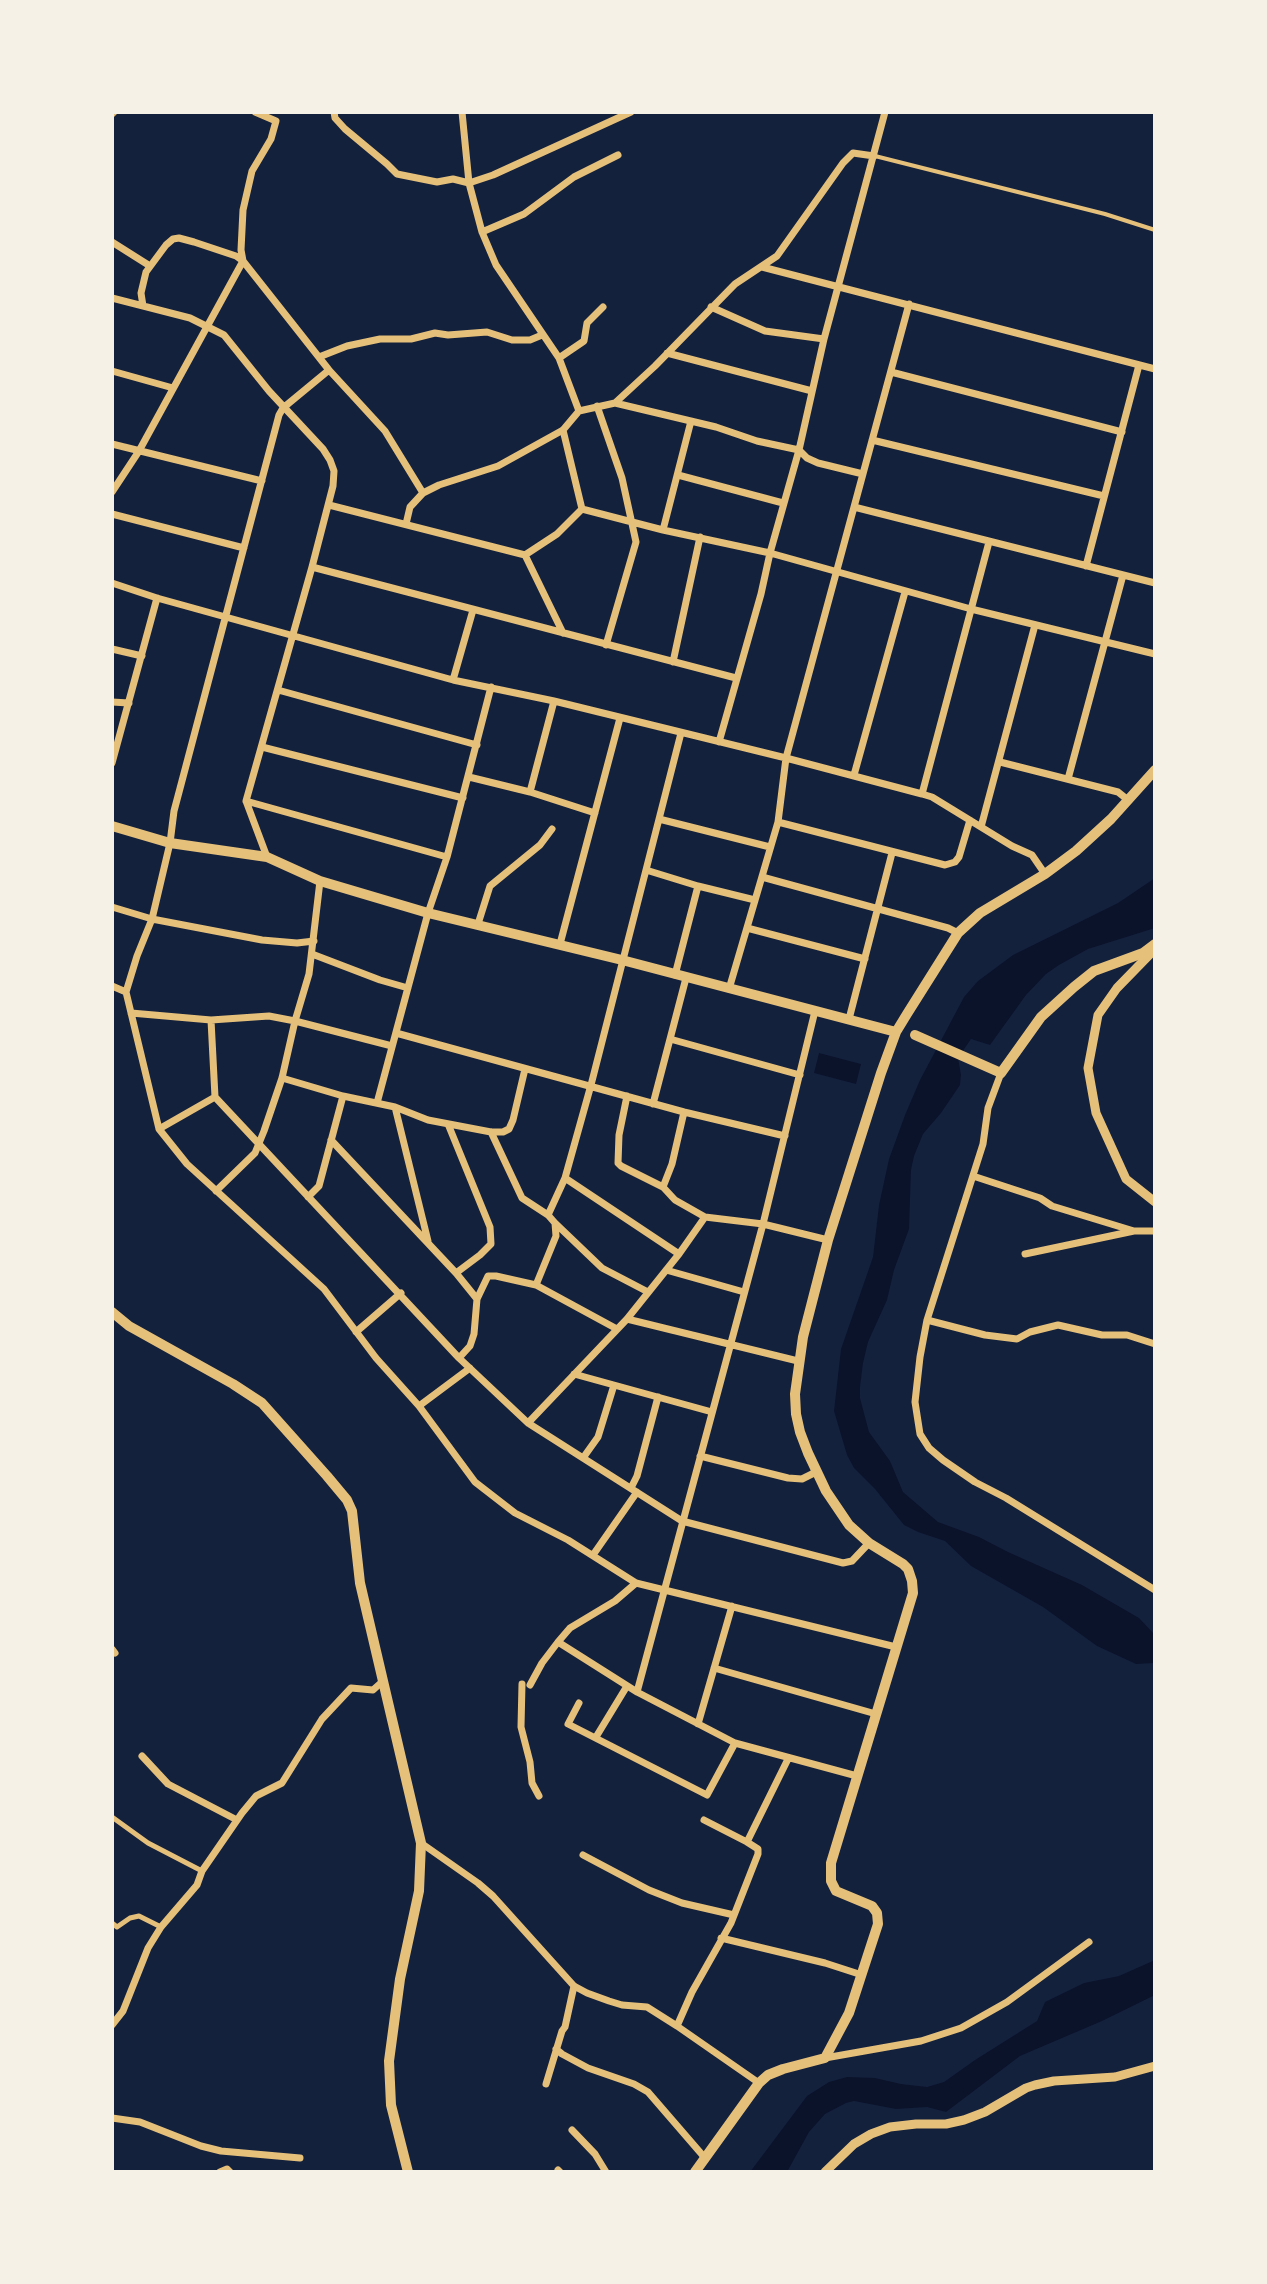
<!DOCTYPE html>
<style>
body{margin:0}
#map{position:relative;width:1267px;height:2284px;overflow:hidden;background:#14213d;font-family:"Public Sans",sans-serif}
canvas{display:block}
.frame{position:absolute;inset:0;border:114px solid #f6f1e7;pointer-events:none}
</style>
<div id="map">
<canvas width="1267" height="2284"></canvas>
<div class="frame"></div>
</div>
<script>
const context = document.querySelector('canvas').getContext('2d');
context.lineJoin = 'round';
function paint(path, color) {
  context.fillStyle = color;
  context.fill(path, 'evenodd');
}
function poly(rows) {
  const path = new Path2D();
  for (const r of rows) {
    path.moveTo(r[0], r[1]);
    for (let i = 2; i < r.length; i += 2) path.lineTo(r[i], r[i + 1]);
  }
  return path;
}
function strokePath(path, color, width, dash) {
  context.strokeStyle = color;
  context.lineWidth = width;
  context.lineCap = dash ? 'butt' : 'round';
  context.setLineDash(dash || []);
  context.stroke(path);
}
paint(poly([
 [1155,878,1155,928,1088,949,1059,965,1046,974,1026,995,990,1045,971,1039,958,1058,961,1075,960,1085,941,1113,923,1134,914,1156,911,1170,909,1229,894,1270,887,1300,868,1342,863,1363,860,1387,860,1398,869,1432,890,1461,903,1492,938,1522,979,1537,1008,1552,1082,1585,1139,1618,1155,1635,1155,1663,1136,1664,1097,1646,1043,1607,971,1566,945,1541,918,1532,904,1525,875,1489,854,1468,847,1455,834,1411,841,1349,873,1257,879,1205,889,1159,905,1115,920,1080,964,997,978,981,1013,955,1118,903],
 [819,1053,861,1064,856,1084,814,1073],
 [1155,1960,1155,1995,1102,2021,1020,2056,946,2112,927,2107,896,2109,854,2101,846,2103,825,2114,809,2132,787,2172,750,2172,807,2096,829,2082,847,2077,875,2078,901,2084,927,2087,944,2082,975,2060,1037,2021,1045,2002,1084,1983,1119,1976]
]), '#0b132b');
strokePath(poly([
 [875,156,1105,214,1155,230]
]), '#e5c07b', 4);
strokePath(poly([
 [112,1817,148,1843,202,1871],
 [112,1923,117,1927,130,1918,139,1916,161,1927]
]), '#e5c07b', 5);
strokePath(poly([
 [255,112,276,121,271,139,252,171,243,210,241,250,243,261,329,370,385,431,423,493],
 [334,112,335,118,345,129,387,164,397,174,437,182,453,179,469,183,493,175,631,112],
 [462,112,469,183,482,232,496,265,559,358,579,411],
 [112,114,114,112],
 [482,232,524,214,574,177,618,155],
 [112,242,150,266],
 [762,267,1155,369],
 [112,298,190,318,224,335,269,391,323,449,330,460,334,471,333,486,312,567,246,801,267,857],
 [711,307,765,331,824,339],
 [667,353,812,391],
 [319,357,347,346,380,339,411,339,435,333,448,335,487,332,512,340,530,340,542,335],
 [559,358,584,341,587,323,603,307],
 [329,370,283,408,279,415,174,811,170,843,152,919,137,956,126,992,159,1129,187,1164,324,1289,376,1358,419,1406,475,1482,515,1513,568,1540,636,1583,896,1647],
 [112,371,173,388],
 [891,372,1122,432],
 [615,403,716,427,757,441,799,450,807,458,818,463,863,474],
 [597,406,622,478,636,542,606,645],
 [563,430,582,509],
 [872,440,1104,496],
 [112,444,262,481],
 [678,475,783,503],
 [112,492,139,451,243,261,236,256,194,242,179,238,173,239,166,245,146,272,141,293,143,306],
 [329,505,525,555,557,534,582,509,663,530,770,553,971,609,1155,654],
 [854,507,1155,583],
 [112,514,244,548],
 [406,524,410,507,423,493,439,485,498,466,563,430,579,411,615,403,655,366,735,284,777,256,843,163,853,153,874,156],
 [663,530,691,421],
 [525,555,563,633],
 [1086,566,1139,365],
 [312,567,736,678],
 [112,583,157,598,453,680,554,701,786,758,922,794,932,797,1012,846,1032,855,1045,874],
 [112,649,142,656],
 [673,662,700,537],
 [453,680,473,610],
 [278,690,477,745],
 [112,702,129,703],
 [719,742,761,594,770,553,799,450,824,339,885,112],
 [262,747,463,798],
 [1000,762,1118,792,1128,800],
 [112,763,157,598],
 [854,775,905,592],
 [469,777,530,792,595,813],
 [1068,779,1123,575],
 [530,792,554,701],
 [922,794,989,542],
 [246,801,447,857],
 [659,819,770,847],
 [778,822,945,865,955,862,959,857,970,820],
 [981,827,1035,625],
 [646,870,698,886,755,900],
 [762,877,948,928,958,933],
 [112,907,152,919,262,940,297,943,314,941],
 [478,924,490,886,540,845,552,829],
 [747,928,865,959],
 [560,944,620,718],
 [312,954,380,980,408,988],
 [675,975,698,886],
 [112,986,126,992],
 [729,989,778,822,786,758,909,304],
 [131,1013,211,1020,269,1016,295,1021,392,1046],
 [849,1019,892,853],
 [211,1020,215,1097,459,1358,528,1423,682,1521,843,1563,852,1561,869,1543],
 [396,1033,684,1112,785,1136],
 [670,1039,800,1075],
 [1001,1073,988,1108,983,1144,927,1320,920,1357,915,1402,920,1434,929,1448,943,1460,975,1482,1006,1498,1155,1590],
 [282,1078,343,1096,395,1107,428,1120,491,1132,503,1132,509,1129,513,1120,525,1069],
 [627,1096,619,1135,618,1163,621,1166,663,1187],
 [377,1103,428,913,447,857,491,687],
 [653,1104,686,978],
 [395,1107,428,1241],
 [684,1112,672,1164,663,1187,675,1200,705,1217,763,1224,828,1240],
 [448,1124,490,1227,491,1244,480,1255,456,1273],
 [159,1129,215,1097],
 [491,1132,522,1198,548,1215],
 [331,1140,456,1273,477,1299],
 [973,1176,1040,1198,1052,1206,1134,1231],
 [565,1178,679,1254],
 [216,1191,255,1153,264,1131,282,1078,295,1021,309,974,320,881],
 [308,1197,319,1186,343,1096],
 [555,1223,602,1268,648,1292],
 [1025,1254,1134,1231,1155,1231],
 [666,1270,744,1292],
 [536,1285,556,1236,555,1223,548,1215,565,1178,591,1085,681,733],
 [627,1319,798,1361],
 [927,1320,985,1335,1017,1339,1030,1332,1058,1325,1102,1335,1127,1335,1155,1344],
 [356,1332,401,1293],
 [459,1358,470,1346,474,1334,477,1299,488,1276,496,1276,536,1285,617,1329],
 [574,1374,712,1412],
 [419,1406,470,1368],
 [528,1423,627,1319,679,1254,705,1217],
 [700,1456,788,1478,802,1479,816,1472],
 [583,1458,598,1437,614,1385],
 [631,1488,637,1476,658,1397],
 [593,1555,637,1492],
 [558,1642,570,1628,615,1601,636,1583],
 [112,1649,115,1653],
 [714,1668,876,1714],
 [522,1684,521,1727,530,1762,532,1783,539,1796],
 [530,1685,542,1663,558,1642,637,1692,735,1743,857,1776],
 [637,1692,763,1224,815,1011],
 [579,1703,568,1724,707,1795,735,1743],
 [698,1724,732,1606],
 [596,1737,627,1686],
 [142,1756,168,1784,237,1820],
 [704,1820,747,1842,758,1849,758,1854,731,1923,692,1992,677,2026,759,2083],
 [747,1842,788,1759],
 [421,1843,478,1883,493,1896,574,1986,587,1993,609,2001,622,2005,647,2007,677,2026],
 [583,1855,649,1890,682,1903,734,1915],
 [721,1938,825,1963,862,1975],
 [112,2025,123,2011,148,1948,161,1927,197,1885,202,1871,242,1813,256,1796,282,1783,322,1719,351,1688,373,1690,383,1681],
 [556,2049,562,2054,588,2068,634,2084,648,2092,705,2158],
 [825,2058,921,2041,961,2028,1007,2002,1089,1942],
 [546,2084,562,2031,565,2027,574,1986],
 [112,2118,140,2122,201,2146,221,2151,300,2158],
 [572,2130,595,2154,606,2172],
 [558,2170,560,2172],
 [220,2172,227,2169,230,2172]
]), '#e5c07b', 7);
strokePath(poly([
 [1155,949,1117,988,1098,1015,1088,1068,1096,1113,1126,1179,1155,1202],
 [825,2172,854,2144,871,2134,890,2127,916,2124,946,2124,964,2120,985,2112,1026,2088,1035,2085,1054,2081,1115,2077,1155,2066]
]), '#e5c07b', 9);
strokePath(poly([
 [112,826,170,843,267,857,320,881,428,913,622,960,896,1032],
 [915,1035,1001,1073,1041,1017,1074,987,1094,971,1143,953,1155,944],
 [112,1312,129,1326,233,1384,262,1403,327,1476,347,1500,352,1511,360,1583,421,1843,419,1891,400,1979,389,2061,391,2105,408,2172],
 [695,2172,759,2083,768,2075,783,2069,825,2058,849,2013,878,1924,877,1913,872,1906,836,1891,831,1881,831,1863,913,1593,912,1581,908,1569,903,1564,869,1543,849,1525,826,1491,808,1453,800,1432,796,1414,795,1394,803,1337,828,1240,881,1073,896,1032,907,1014,958,933,980,913,1045,874,1076,851,1111,819,1155,770]
]), '#e5c07b', 10);
</script>
